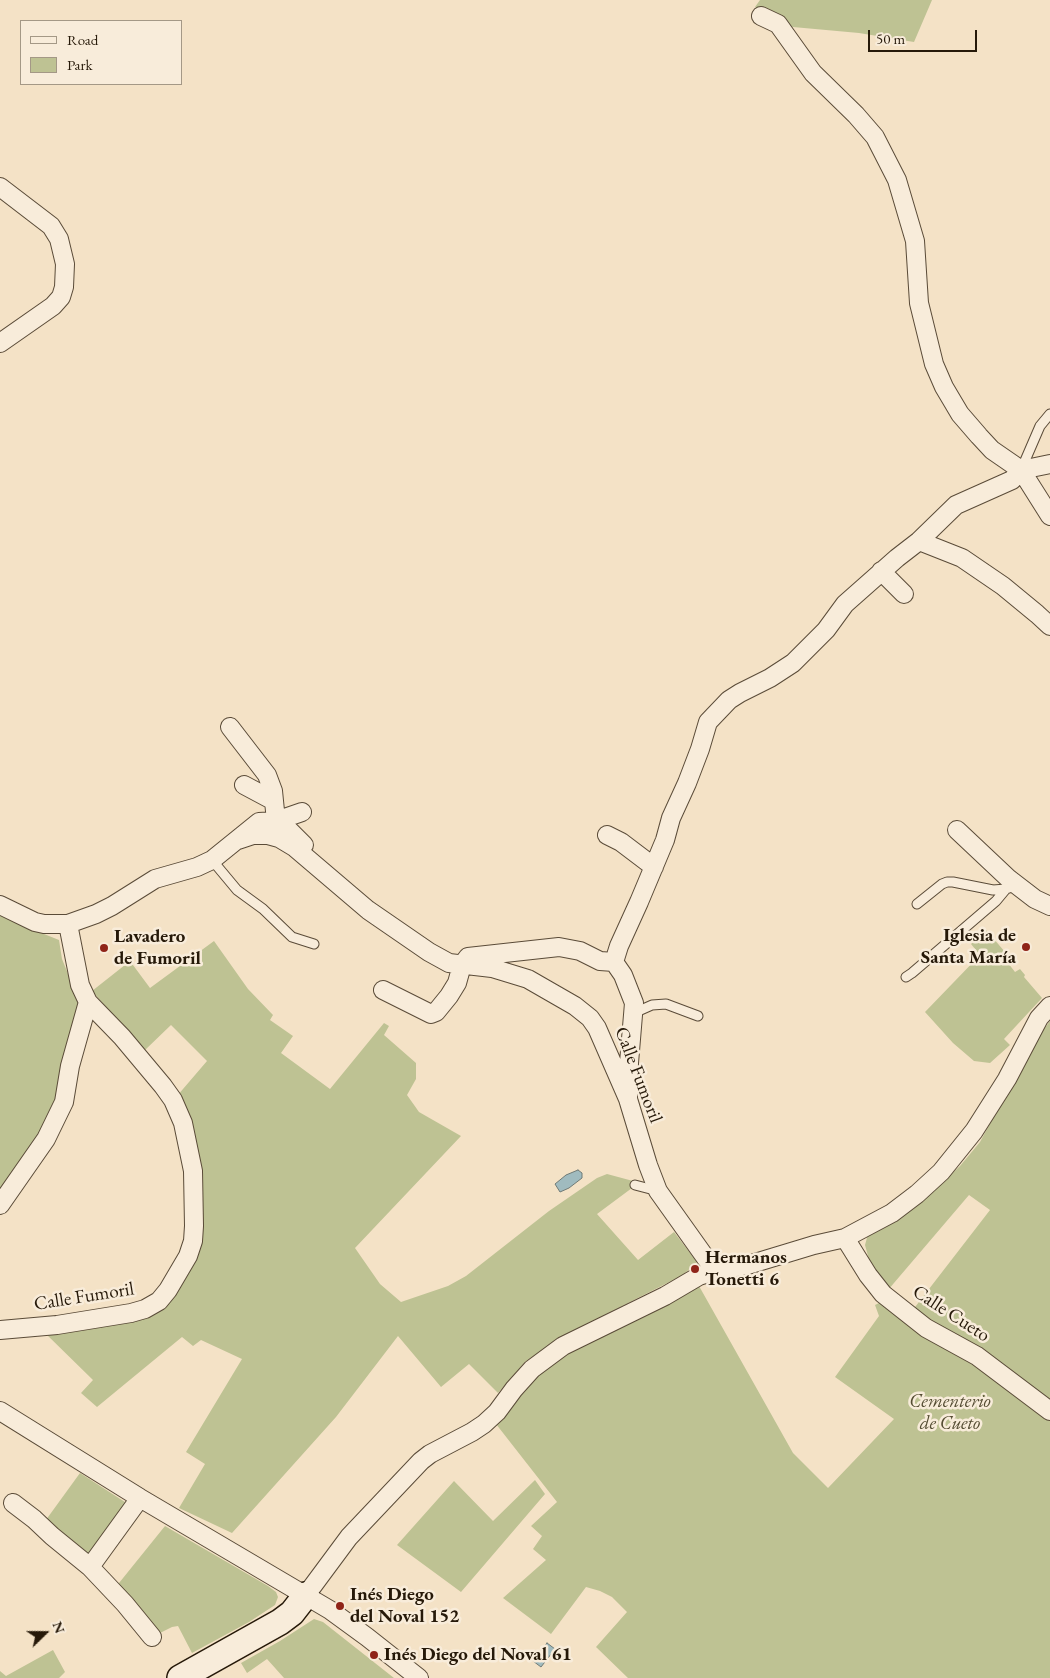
<!DOCTYPE html>
<meta charset="utf-8">
<style>
body{margin:0}
#map{position:relative;width:1050px;height:1678px;overflow:hidden;background:#f4e2c6;font-family:"EB Garamond",serif}
canvas{display:block}
.legend{position:absolute;left:20px;top:20px;width:162px;height:65px;box-sizing:border-box;background:#f8ecda;border:1px solid #a49886;margin:0;padding:6px 9px;list-style:none;font-size:15px;color:#261909}
.legend li{display:flex;align-items:center;gap:10px;height:25px}
.legend b{width:25px;border:1px solid #a49886}
.north{position:absolute;left:20px;top:1608px;width:50px;height:50px;-webkit-text-stroke:4px #f8ecda;paint-order:stroke;rotate:68deg;font-size:14px;font-weight:700;line-height:20px;text-align:center;color:#261909}
.north::after{content:'';display:block;margin:auto;width:18px;height:22px;background:#261909;clip-path:polygon(50% 0,100% 100%,50% 72%,0 100%)}
.scale{position:absolute;left:868px;top:30px;width:109px;height:22px;box-sizing:border-box;border:2px solid #261909;border-top:0;padding-left:6px;font-size:15px;line-height:18px;white-space:nowrap;color:#261909;-webkit-text-stroke:4px #f8ecda;paint-order:stroke}
</style>
<div id="map">
<canvas width="1050" height="1678"></canvas>
<ul class="legend">
<li><b style="height:6px;background:#f8ecda"></b>Road</li>
<li><b style="height:14px;background:#bec293"></b>Park</li>
</ul>
<div class="north">N</div>
<div class="scale">50 m</div>
</div>
<script>
const context = document.querySelector('canvas').getContext('2d');
context.lineJoin = 'round';
function paint(path, color) {
  context.fillStyle = color;
  context.fill(path, 'evenodd');
}
function poly(rows) {
  const path = new Path2D();
  for (const r of rows) {
    path.moveTo(r[0], r[1]);
    for (let i = 2; i < r.length; i += 2) path.lineTo(r[i], r[i + 1]);
  }
  return path;
}
function strokePath(path, color, width, dash) {
  context.strokeStyle = color;
  context.lineWidth = width;
  context.lineCap = dash ? 'butt' : 'round';
  context.setLineDash(dash || []);
  context.stroke(path);
}
function write(font, color, halo, rows, align = 'center') {
  context.font = font + ' "EB Garamond",serif';
  context.lineWidth = 5;
  context.setLineDash([]);
  context.textBaseline = 'middle';
  context.strokeStyle = halo;
  context.fillStyle = color;
  for (const [text, x, y, turn = 0] of rows) {
    context.save();
    context.translate(x, y);
    context.rotate((+turn || 0) * Math.PI / 180);
    context.textAlign = isNaN(turn) ? turn : align;
    if (halo) context.strokeText(text, 0, 0);
    context.fillText(text, 0, 0);
    context.restore();
  }
}
paint(poly([
 [760,0,932,0,914,42,859,33,793,27,782,24,755,7],
 [0,913,34,930,59,940,62,959,79,1001,80,1009,69,1077,47,1128,0,1198],
 [986,930,1012,960,1008,963,1015,972,1020,969,1025,975,1024,977,1042,998,1004,1039,1010,1045,990,1063,974,1061,953,1043,925,1012,980,955,971,944],
 [214,941,248,989,273,1015,270,1020,293,1036,281,1053,330,1089,384,1023,389,1026,384,1035,416,1063,416,1079,407,1095,419,1112,461,1136,355,1248,380,1284,401,1302,448,1286,466,1276,549,1211,597,1178,607,1174,633,1181,632,1188,597,1214,638,1260,674,1232,697,1262,683,1275,563,1336,545,1349,526,1361,498,1393,469,1364,441,1387,398,1336,336,1417,232,1533,179,1508,205,1464,186,1452,242,1359,201,1340,193,1346,182,1337,97,1407,81,1393,93,1380,44,1332,144,1317,195,1254,177,1096,207,1061,171,1025,144,1051,92,991,130,961,150,988],
 [1050,1021,1050,1404,912,1311,990,1210,969,1195,888,1290,870,1263,865,1245,868,1234,871,1235,930,1194,960,1166,980,1142,1034,1042],
 [699,1286,793,1453,828,1488,894,1419,835,1377,879,1316,875,1305,883,1301,1050,1414,1050,1678,628,1678,596,1647,627,1612,612,1597,600,1591,586,1587,551,1634,503,1598,546,1560,533,1549,542,1536,531,1526,557,1502,496,1424,533,1379,553,1363,586,1341],
 [80,1473,128,1504,89,1557,43,1524],
 [535,1480,545,1494,461,1592,397,1545,454,1481,493,1521],
 [165,1526,268,1586,276,1592,278,1597,275,1605,249,1622,192,1653,178,1626,172,1627,156,1635,115,1588],
 [314,1619,323,1622,394,1678,284,1678,267,1659,247,1673,241,1663,280,1641],
 [53,1650,65,1672,59,1678,0,1678,0,1671,6,1676]
]), '#bec293');
const water = poly([
 [578,1170,582,1173,582,1178,569,1188,560,1192,555,1184,566,1175,578,1170],
 [547,1643,555,1649,541,1667,533,1661,547,1643]
]);
paint(water, '#a0bbbf');
strokePath(water, '#6f7a76', 1);
const lane = poly([
 [1021,470,1040,426,1050,414],
 [212,860,237,890,263,909,292,937,314,944],
 [917,904,942,884,947,882,953,882,993,890,1006,889,1009,888],
 [906,977,912,973,996,901,1006,889],
 [634,1013,652,1005,666,1004,698,1016],
 [635,1185,658,1191]
]);
const street = poly([
 [761,16,778,24,813,73,856,115,875,137,897,180,915,241,919,303,934,364,944,387,960,414,979,436,992,450,1021,470,1050,516],
 [0,187,51,226,59,239,65,264,64,287,61,297,53,306,0,343],
 [919,541,962,558,1003,586,1037,614,1050,626],
 [881,571,904,594],
 [230,727,267,775,273,791,276,821,302,812],
 [244,785,274,801],
 [957,830,1009,879,1035,899,1050,906],
 [607,835,621,842,654,867],
 [238,840,253,835,268,835,279,838,294,847,368,910,429,952,449,963,492,968,528,979,575,1006,590,1018,597,1028,628,1099,648,1165,658,1191,715,1271],
 [0,905,35,922,44,924,68,924,96,914,112,906,155,879,197,867,212,860,259,822,276,821,287,828,304,845],
 [383,990,431,1014,436,1012,449,996,457,983,462,965,468,957,559,947,580,951,600,961,614,962],
 [628,1099,629,1063,634,1003,623,975,614,962,619,946,639,902,665,840,671,818,687,783,700,749,708,722,729,700,740,693,770,678,793,663,826,630,845,604,897,558,919,541,956,505,1012,480,1021,470,1050,464],
 [0,1205,46,1139,64,1102,70,1066,88,1002],
 [845,1238,868,1275,883,1294,926,1328,977,1356,1050,1411],
 [0,1330,57,1325,131,1313,145,1309,159,1301,168,1290,188,1256,193,1241,194,1226,193,1171,183,1123,173,1100,163,1086,122,1037,88,1002,80,985,68,924],
 [0,1411,140,1498,330,1610,367,1637,419,1678],
 [140,1498,90,1567,125,1604,152,1637],
 [13,1503,34,1519,52,1536,90,1567],
 [306,1595,349,1537,421,1461,430,1454,472,1432,484,1424,497,1412,514,1389,532,1369,563,1346,665,1296,699,1276,715,1271,748,1265,814,1245,845,1238,892,1213,917,1194,941,1172,974,1131,1007,1079,1039,1018,1050,1006]
]);
const secondary = poly([
 [180,1678,280,1622,292,1613,306,1595]
]);
strokePath(lane, '#5a4b38', 11);
strokePath(street, '#5a4b38', 20);
strokePath(secondary, '#261909', 28);
strokePath(lane, '#f8ecda', 9);
strokePath(street, '#f8ecda', 18);
strokePath(secondary, '#f8ecda', 25);
for (const [x, y, r, color] of [
 [1026,947,5,"#8f2418"],
 [104,948,5,"#8f2418"],
 [695,1269,5,"#8f2418"],
 [340,1606,5,"#8f2418"],
 [374,1655,5,"#8f2418"]
]) {
  const dot = new Path2D();
  dot.arc(x, y, r, 0, 2 * Math.PI);
  context.fillStyle = color;
  context.fill(dot);
  strokePath(dot, '#f8ecda', 2);
}
write('bold 19px', '#261909', '#f8ecda', [
 ["Iglesia de",1016,936,"right"],
 ["Santa María",1016,958,"right"],
 ["Lavadero",114,937],
 ["de Fumoril",114,959],
 ["Hermanos",705,1258],
 ["Tonetti 6",705,1280],
 ["Inés Diego",350,1595],
 ["del Noval 152",350,1617],
 ["Inés Diego del Noval 61",384,1655]
], 'left');
write('19px', '#261909', '#f8ecda', [
 ["Calle Fumoril",638,1075,69],
 ["Calle Fumoril",84,1297,-9],
 ["Calle Cueto",951,1314,33]
]);
write('italic 19px', '#544c32', '#f8ecda', [
 ["Cementerio",950,1402],
 ["de Cueto",950,1424]
]);
</script>
